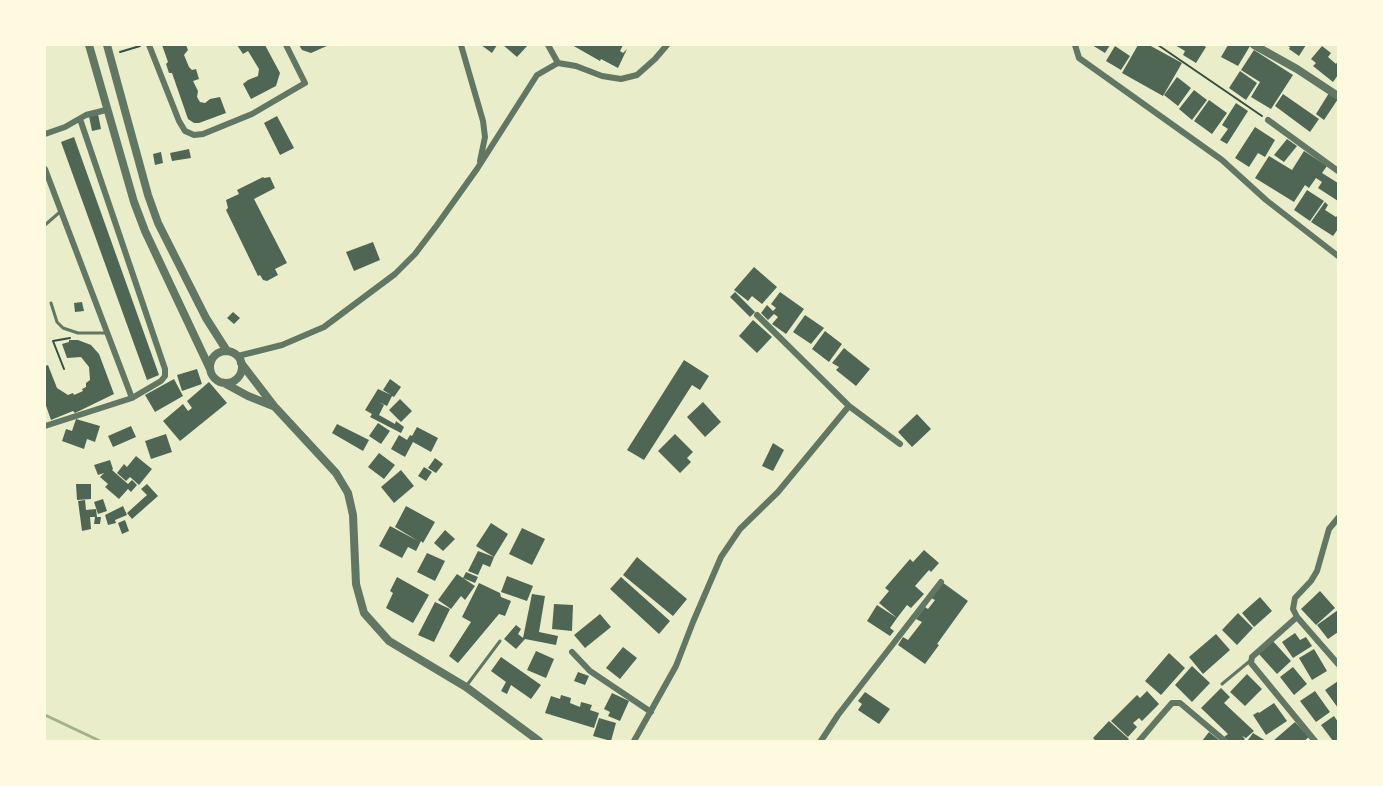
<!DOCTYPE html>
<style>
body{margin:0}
#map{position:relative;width:1383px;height:786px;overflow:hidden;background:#e9edc9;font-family:Roboto,sans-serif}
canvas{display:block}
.frame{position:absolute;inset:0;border:46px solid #fefae0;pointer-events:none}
</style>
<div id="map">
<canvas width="1383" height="786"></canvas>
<div class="frame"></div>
</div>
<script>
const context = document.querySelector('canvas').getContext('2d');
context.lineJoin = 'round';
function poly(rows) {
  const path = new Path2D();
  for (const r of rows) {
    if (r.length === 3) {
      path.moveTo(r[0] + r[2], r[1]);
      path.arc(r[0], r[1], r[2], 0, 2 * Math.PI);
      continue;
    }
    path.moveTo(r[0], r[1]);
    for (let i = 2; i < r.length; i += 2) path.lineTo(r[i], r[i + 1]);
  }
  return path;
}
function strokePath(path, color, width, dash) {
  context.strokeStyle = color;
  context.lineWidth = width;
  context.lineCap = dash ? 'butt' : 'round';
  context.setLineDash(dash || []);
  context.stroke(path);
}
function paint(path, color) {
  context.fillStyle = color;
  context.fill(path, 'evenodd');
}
strokePath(poly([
 [45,715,100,741]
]), '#a3b18a', 3);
paint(poly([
 [162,45,186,45,188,50,184,55,189,67,192,70,196,69,199,79,193,81,198,91,197,97,200,102,205,103,210,99,220,97,226,113,199,123,194,123,188,119,172,73,169,73,166,64,168,62],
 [237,45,265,45,280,73,276,86,251,99,243,84,248,80,258,76,259,69,248,51,243,54],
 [299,45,329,45,311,53,302,50],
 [481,45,497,45,492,53],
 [503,45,528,45,517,57],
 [572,45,623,45,620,51,623,53,627,49,618,68,601,59,600,61],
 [1092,45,1110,45,1105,53],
 [1138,45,1149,45,1182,63,1163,96,1122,73],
 [1175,45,1203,45,1206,47,1196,63,1183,55,1185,51],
 [1228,45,1250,46,1238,66,1221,57],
 [1286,45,1306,45,1299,56,1289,49,1290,47],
 [1115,46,1130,56,1121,70,1106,61],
 [1322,46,1331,53,1328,57,1336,64,1338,61,1338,75,1333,82,1313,66,1316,63,1311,59],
 [1254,50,1293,75,1271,109,1251,97,1260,82,1241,70],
 [1240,71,1257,83,1246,100,1229,88],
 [1177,77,1191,88,1178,106,1164,95],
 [1194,90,1207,100,1192,120,1179,109],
 [1329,93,1338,99,1324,120,1316,114],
 [1283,94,1319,119,1310,132,1275,106],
 [1209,100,1227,113,1212,134,1194,121],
 [1236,103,1248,111,1227,144,1220,140,1228,129,1222,125],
 [98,114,101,129,92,131,89,116],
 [277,116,294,148,280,155,264,123],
 [1255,127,1275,140,1265,157,1258,153,1249,167,1235,158],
 [74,137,159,375,147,380,61,142],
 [1287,139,1297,146,1284,162,1274,155],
 [189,149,191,158,172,161,170,153],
 [1304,151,1327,166,1322,173,1338,183,1338,201,1318,188,1322,182,1316,178,1309,188,1305,185,1294,202,1255,178,1269,156,1292,170],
 [161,152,163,163,155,165,153,154],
 [263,177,264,178,270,177,275,188,254,199,287,263,275,269,278,275,267,281,263,280,260,275,258,276,226,210,228,208,226,200,239,194,237,190],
 [1307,190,1324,201,1310,221,1294,210],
 [1325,202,1328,205,1325,210,1336,217,1338,215,1338,229,1333,236,1311,222],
 [373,242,380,260,354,271,346,252],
 [754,267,777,287,762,304,752,296,748,301,734,290],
 [735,292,755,312,750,317,730,297],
 [780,292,804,309,786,334,772,324,778,317,774,314,768,320,761,313,767,305,773,311,776,308,771,304],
 [82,302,84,311,75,312,74,303],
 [233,312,240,318,234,324,227,318],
 [805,315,824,328,811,344,793,332],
 [753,320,772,337,757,353,739,336],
 [825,331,842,344,829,362,812,349],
 [69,340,78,340,91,345,99,354,114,394,75,413,73,411,51,420,45,403,45,366,48,365,57,388,68,395,73,393,74,395,83,391,82,389,86,387,86,383,90,380,89,367,81,357,67,358,62,344,69,342],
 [844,348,870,369,856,386,836,370,839,367,832,363],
 [684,360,709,376,700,390,692,385,644,460,627,450],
 [197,369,202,384,182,391,177,375],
 [174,379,183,396,155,412,145,395],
 [390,379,401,387,394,397,392,396,387,406,379,402,384,405,379,415,395,424,396,421,404,427,401,433,370,417,372,414,365,410,378,389,391,395,383,390],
 [209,382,227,403,180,441,163,421,183,404,188,411,192,408,187,401],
 [400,399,412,411,401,422,389,410],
 [703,402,721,422,705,437,687,417],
 [917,414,931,429,912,447,898,432],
 [76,419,100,426,95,442,87,439,84,449,62,441,66,429,72,431],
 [378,423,390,431,381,444,369,436],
 [337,424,369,440,363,451,332,433],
 [131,426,136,437,113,447,108,436],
 [417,427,438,438,431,452,413,442,405,457,391,449,399,435,407,440,410,435,412,436],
 [166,434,172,452,151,459,145,441],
 [675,434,693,452,687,458,691,462,680,473,658,451],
 [773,443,784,450,773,471,762,466],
 [379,453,395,465,384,479,368,467],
 [136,456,152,469,139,485,130,477,126,481,117,473,124,464,127,467],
 [435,458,443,464,436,473,428,468],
 [110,460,113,469,112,470,128,484,132,480,137,485,131,492,128,489,119,499,105,487,108,484,100,477,104,473,98,475,94,465],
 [424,467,432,472,426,481,418,476],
 [401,470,414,486,394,503,381,487],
 [76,484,91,484,91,499,77,500],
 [147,484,158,496,132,519,127,513,147,495,141,489],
 [103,499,107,511,98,514,94,502],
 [85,500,86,510,96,509,97,517,101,517,100,524,94,524,95,517,90,517,91,529,82,531,78,501],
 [123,506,127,515,115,520,116,523,108,525,105,515],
 [406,506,435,522,423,543,421,541,416,551,408,547,402,558,379,546,390,526,418,541,395,527],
 [125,520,129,531,122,534,118,523],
 [491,523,508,534,494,557,476,546],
 [522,528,545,539,532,565,509,554],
 [445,530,455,539,443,551,434,543],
 [924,550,939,563,931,572,929,570,915,586,924,594,911,608,907,605,897,618,879,603,889,591,885,588,910,559,913,562],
 [478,551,494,557,490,567,483,564,478,575,468,571],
 [427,553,445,561,435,581,417,572],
 [637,557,687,599,673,616,623,575],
 [466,572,478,577,475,583,463,578],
 [457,574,475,586,465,600,461,596,451,609,438,600],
 [507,576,533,586,527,601,501,592],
 [397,577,429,595,413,623,386,608,393,593,390,591],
 [621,577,670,621,659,634,610,589],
 [942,582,968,601,937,644,939,645,925,664,898,645,903,637,908,640,922,622,916,619,925,607,928,609,935,600,931,598],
 [479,583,500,593,501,597,511,601,505,616,499,614,458,663,449,656,471,622,462,617],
 [1320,591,1335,608,1316,625,1301,609],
 [532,594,545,596,539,632,558,636,556,645,525,639,516,649,504,639,516,625,521,629,518,634,523,638],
 [1260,597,1272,611,1254,627,1242,613],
 [435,602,450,609,434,642,418,635],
 [554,604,573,605,572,631,552,629],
 [877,605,897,618,890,628,894,631,890,636,867,621],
 [1338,610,1338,632,1328,639,1317,625],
 [1238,613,1253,628,1237,645,1222,630],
 [600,614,611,627,585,648,574,635],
 [1295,633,1300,640,1306,637,1312,646,1293,658,1282,642],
 [1216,634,1230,650,1203,674,1189,657],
 [1272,640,1291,661,1277,674,1258,653],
 [623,647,637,658,620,679,606,668],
 [1314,649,1327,671,1312,680,1299,658],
 [536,651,554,659,546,678,527,670],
 [1169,653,1185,668,1161,695,1145,681],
 [501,657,541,685,531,699,511,685,507,694,501,691,506,682,491,671],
 [1192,666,1210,683,1192,702,1175,685],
 [1293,667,1307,684,1294,695,1280,677],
 [578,672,589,676,585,685,574,681],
 [1247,674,1262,689,1245,706,1230,692],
 [1338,681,1338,708,1325,690],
 [1221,688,1230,697,1224,703,1254,731,1246,738,1242,736,1245,739,1243,741,1229,741,1224,737,1228,734,1201,708],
 [1147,691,1159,704,1142,721,1139,718,1133,723,1137,727,1128,737,1111,721,1137,695,1140,698],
 [1315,691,1330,712,1316,722,1300,701],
 [865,692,890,709,879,724,858,710,862,704,858,701],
 [612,693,629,701,620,721,608,716,610,712,604,709],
 [561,695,571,698,570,703,580,707,581,702,592,705,590,710,599,713,594,728,545,713,551,696,560,699],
 [1274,703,1287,721,1266,735,1253,715,1258,712,1259,713],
 [1334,716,1338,722,1338,741,1333,741,1321,725],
 [599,718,616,723,611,741,593,736],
 [1109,721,1129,739,1127,741,1096,741,1093,738],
 [1295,722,1309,737,1304,741,1273,741],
 [1209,732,1220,741,1202,741],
 [1253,733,1266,741,1248,740]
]), '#4f6655');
strokePath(poly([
 [1158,45,1262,116],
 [120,52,140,46],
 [64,369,53,341,70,338]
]), '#344e41', 2);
strokePath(poly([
 [45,225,61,211],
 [51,303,57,322,63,328,78,333,106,333],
 [1222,684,1251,660],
 [467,685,500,641]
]), '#617663', 3);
strokePath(poly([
 [149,45,179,121,185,131,194,135,203,134,252,114,305,83,286,45],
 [461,45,483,121,485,137,480,161],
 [548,45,558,63],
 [1075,45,1079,58,1222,160,1266,200,1338,256],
 [1268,120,1338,171],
 [45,134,65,127,86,115,106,110],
 [45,169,132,398],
 [757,315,849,406,900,444],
 [238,356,282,345,324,327,395,274,415,254,437,225,477,169,537,75,558,63,576,66,602,76,621,79,637,75,655,59,667,45],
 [45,426,132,398,161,381,165,376,165,369,80,119],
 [1338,518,1329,529,1317,571,1311,581,1295,598,1293,609,1297,617,1338,664],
 [1297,617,1252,657,1251,663,1315,741],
 [572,652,590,671,651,712],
 [634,741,676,666,693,622,721,557,740,529,778,492,849,406],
 [821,741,838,715,941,582],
 [1139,741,1172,703,1180,703,1225,741]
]), '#617663', 6);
strokePath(poly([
 [89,45,134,202,145,231,210,369],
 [107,45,148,195,158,223,206,318,227,351],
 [1254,45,1297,69,1338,96],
 [226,367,16],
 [241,363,274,406,336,473,348,493,353,515,356,584,364,613,389,641,466,687,539,741],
 [224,383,248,396,273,406]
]), '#617663', 8);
</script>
